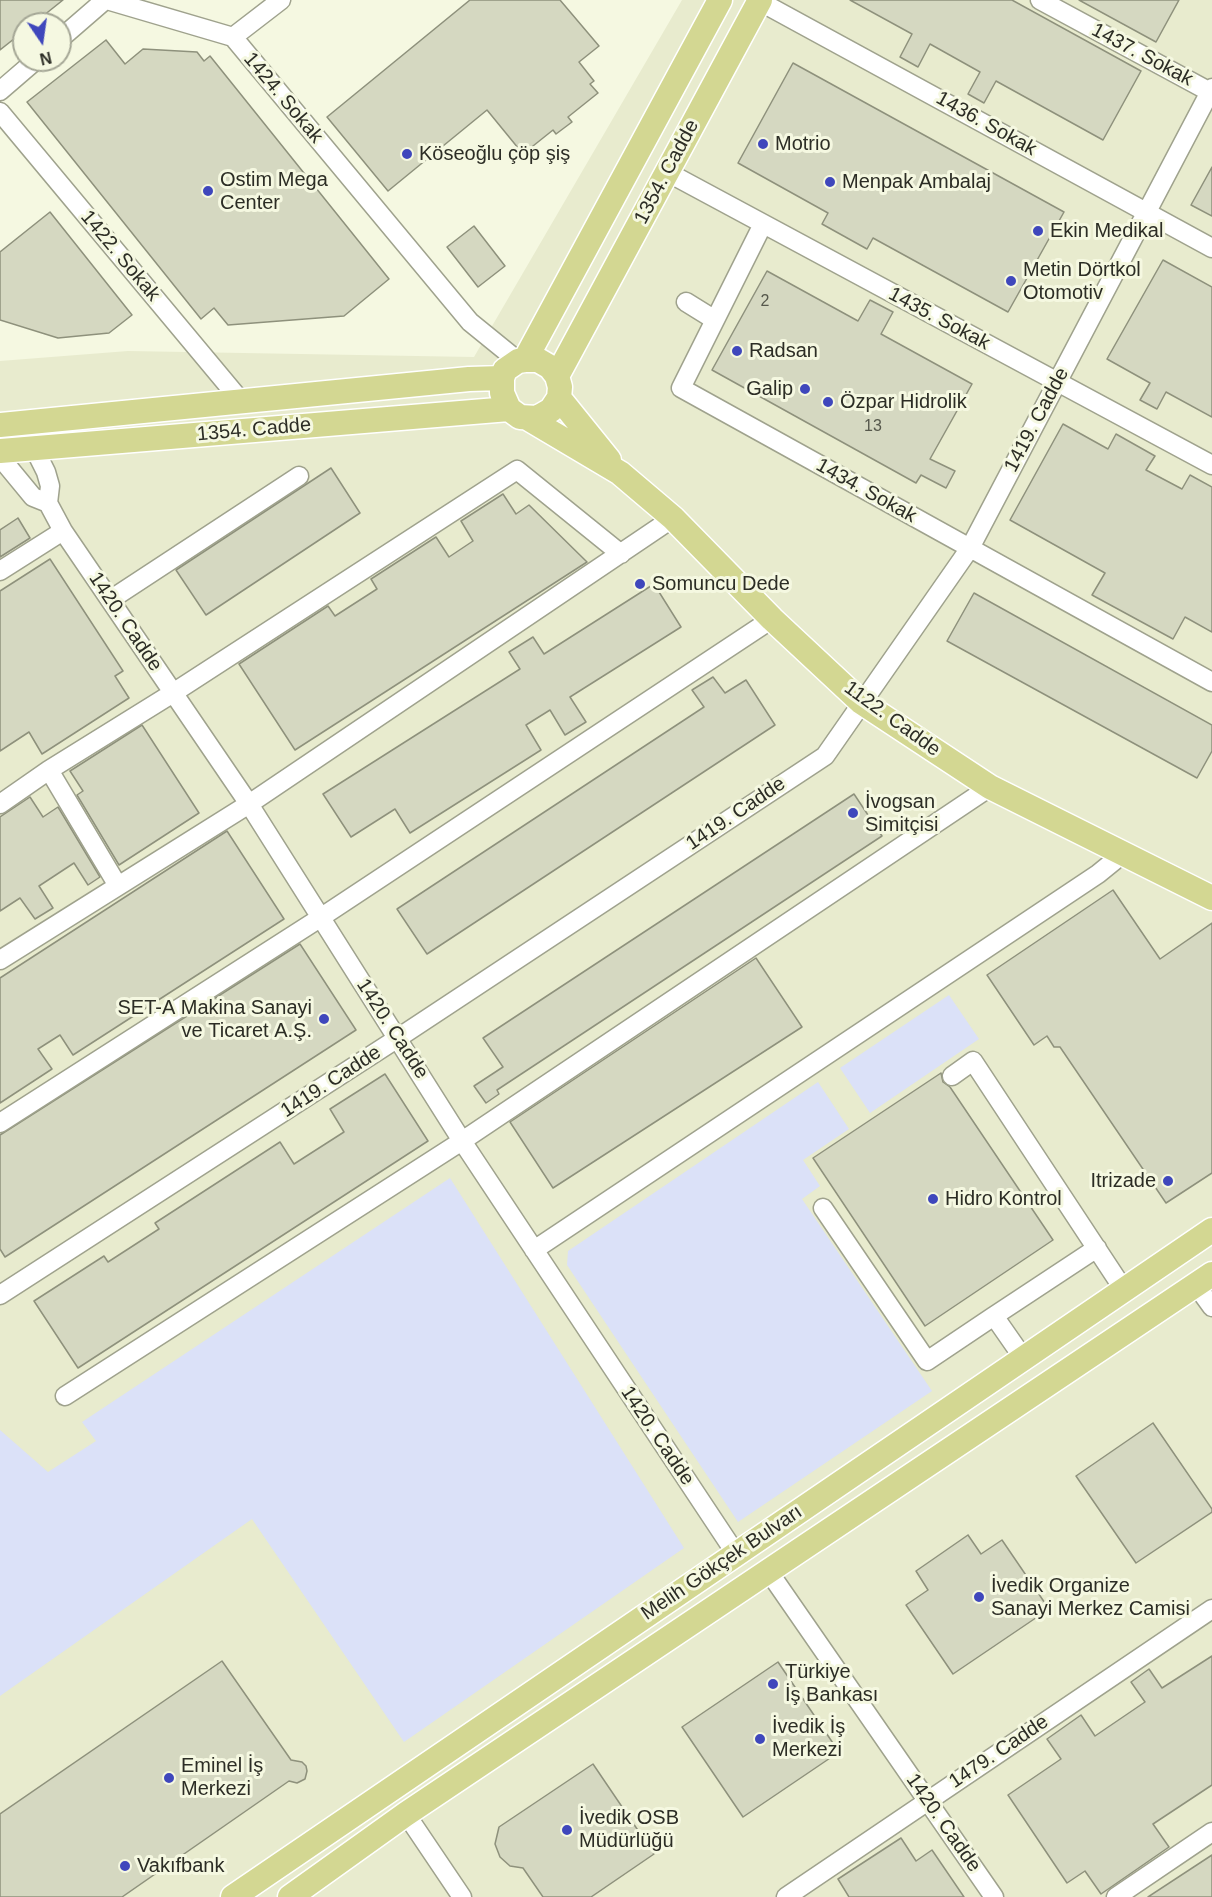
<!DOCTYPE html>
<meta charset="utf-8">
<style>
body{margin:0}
#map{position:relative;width:1212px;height:1897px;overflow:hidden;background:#f5f8e1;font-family:Arial,sans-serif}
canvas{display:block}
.north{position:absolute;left:12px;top:12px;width:60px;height:60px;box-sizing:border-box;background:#f5f8e1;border:2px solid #a5a796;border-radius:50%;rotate:167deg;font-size:16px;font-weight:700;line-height:24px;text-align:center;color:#2c2d25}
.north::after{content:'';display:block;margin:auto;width:21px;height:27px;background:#3f47bc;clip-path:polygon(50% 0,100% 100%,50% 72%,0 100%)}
</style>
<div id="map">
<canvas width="1212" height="1897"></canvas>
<div class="north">N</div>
</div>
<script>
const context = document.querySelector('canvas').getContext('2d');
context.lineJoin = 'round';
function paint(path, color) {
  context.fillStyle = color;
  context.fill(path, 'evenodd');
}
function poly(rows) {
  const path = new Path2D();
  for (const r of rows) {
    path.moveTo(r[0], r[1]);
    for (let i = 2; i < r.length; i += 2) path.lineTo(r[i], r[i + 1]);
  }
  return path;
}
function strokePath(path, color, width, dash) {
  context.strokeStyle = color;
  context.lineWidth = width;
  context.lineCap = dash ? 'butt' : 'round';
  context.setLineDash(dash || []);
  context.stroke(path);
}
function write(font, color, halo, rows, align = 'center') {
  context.font = font + ' Arial,sans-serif';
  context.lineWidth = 6;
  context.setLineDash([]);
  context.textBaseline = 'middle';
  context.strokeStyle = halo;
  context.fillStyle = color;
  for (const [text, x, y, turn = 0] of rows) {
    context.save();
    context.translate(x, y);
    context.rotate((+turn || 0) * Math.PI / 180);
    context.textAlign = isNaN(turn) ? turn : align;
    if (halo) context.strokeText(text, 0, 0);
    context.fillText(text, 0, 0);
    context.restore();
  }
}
paint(poly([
 [682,0,1212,0,1212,1897,0,1897,0,361,128,351,474,357]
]), '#e8ebce');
paint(poly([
 [949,995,979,1039,870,1113,840,1068],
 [818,1082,849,1129,803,1160,820,1186,802,1199,932,1391,738,1522,567,1265,568,1251],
 [450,1178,684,1548,404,1742,252,1519,0,1696,0,1430,48,1472,96,1441,82,1422]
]), '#dbe1f8');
const building = poly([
 [0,0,63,0,33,24,24,24,24,31,0,50,0,0],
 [470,0,560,0,599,46,579,62,594,81,590,84,598,93,568,117,572,122,556,134,553,130,523,154,487,110,388,191,327,117,470,0],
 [850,0,1012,0,1141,71,1103,140,996,81,984,103,968,94,980,72,930,44,918,67,900,57,912,34,850,0],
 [1079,0,1179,0,1156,42,1079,0],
 [106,40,125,64,143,49,197,52,204,61,210,56,389,279,344,316,228,325,214,308,201,319,27,102,106,40],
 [793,63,1064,212,1008,312,873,238,867,249,822,224,828,213,738,163,793,63],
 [1212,167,1212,216,1191,205,1212,167],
 [50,212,132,315,109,333,58,338,0,320,0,252,50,212],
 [474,226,505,266,478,287,447,247,474,226],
 [1163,260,1212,287,1212,417,1166,392,1157,409,1140,400,1150,383,1107,359,1163,260],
 [767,271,858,321,870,300,893,312,881,334,972,384,930,459,955,471,946,488,921,475,916,483,712,370,767,271],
 [1063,424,1108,449,1116,434,1155,456,1146,470,1182,489,1190,475,1212,487,1212,632,1185,617,1173,639,1092,595,1105,573,1010,520,1063,424],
 [331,468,360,513,206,615,176,570,331,468],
 [503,494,516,514,529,505,587,562,295,750,239,664,328,606,335,616,377,589,371,579,436,537,449,557,473,541,461,521,503,494],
 [18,518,30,538,0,557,0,530,18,518],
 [50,559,123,671,115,676,129,698,42,754,29,732,0,751,0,591,50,559],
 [654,584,681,627,570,697,586,722,565,735,550,710,526,725,541,750,410,833,395,809,351,837,323,794,520,669,509,652,533,637,544,654,654,584],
 [974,593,1212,725,1212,751,1197,778,947,641,974,593],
 [713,677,725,693,746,680,775,725,427,954,397,909,704,707,692,690,713,677],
 [142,725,199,813,119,865,77,795,83,791,70,771,142,725],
 [854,794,882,836,497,1090,499,1094,486,1103,474,1086,503,1067,483,1038,854,794],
 [30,797,43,817,58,807,100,877,88,885,74,863,39,886,53,908,35,919,20,898,0,911,0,817,30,797],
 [227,831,284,919,73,1055,60,1035,38,1049,52,1069,0,1103,0,978,227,831],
 [1113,890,1160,959,1212,923,1212,1173,1166,1203,1060,1047,1054,1047,1047,1036,1034,1045,987,975,1113,890],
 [300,944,356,1030,5,1257,0,1249,0,1135,300,944],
 [756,958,802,1027,553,1188,510,1122,756,958],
 [941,1073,943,1082,950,1087,1053,1240,925,1326,813,1158,941,1073],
 [385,1074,428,1141,78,1368,34,1301,104,1256,108,1262,159,1229,155,1223,280,1142,294,1164,344,1132,330,1109,385,1074],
 [1153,1423,1212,1509,1212,1512,1136,1563,1076,1476,1153,1423],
 [968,1535,981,1554,1002,1540,1049,1609,953,1674,906,1605,928,1590,916,1571,968,1535],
 [1212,1656,1212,1785,1153,1824,1169,1847,1101,1894,1085,1871,1067,1883,1008,1795,1061,1759,1047,1739,1081,1715,1095,1736,1145,1702,1131,1682,1149,1669,1162,1688,1212,1656],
 [222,1661,291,1760,302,1762,306,1766,307,1771,305,1779,297,1783,289,1781,122,1897,0,1897,0,1814,222,1661],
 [778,1662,839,1752,743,1817,682,1727,778,1662],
 [593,1764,654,1854,591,1897,543,1897,523,1868,510,1866,500,1857,495,1844,499,1827,593,1764],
 [901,1838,916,1861,932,1850,964,1897,849,1897,838,1879,901,1838],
 [1212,1855,1212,1897,1148,1897,1212,1855]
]);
paint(building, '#d5d8c1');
strokePath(building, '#8e917c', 1.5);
const minor = poly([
 [107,0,233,37,470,322,518,361],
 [1040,0,1212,93],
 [759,1,1212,248],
 [233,37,281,0],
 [60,39,105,0],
 [0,91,36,60],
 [0,112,241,401],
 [667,172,1212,465],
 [763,224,681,388,1212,682],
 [686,302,715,320],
 [34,448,46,472,50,486,48,503],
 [0,457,33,497,48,503,63,531,249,804,462,1141,736,1554],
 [0,571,63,531],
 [110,600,299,476],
 [49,770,118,886],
 [0,804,49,770,173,693,517,470,621,554],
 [0,960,249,804,673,518],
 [952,1076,973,1061,1124,1290],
 [0,1123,320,918,772,619],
 [823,1208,927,1361,994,1316,1024,1359],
 [534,1250,1098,874,1114,861,1120,852],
 [1196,1285,1212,1307],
 [0,1295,398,1038,825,756,970,548,1212,88],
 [994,1316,1097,1248],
 [65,1396,462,1141,990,787],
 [769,1572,994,1897],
 [406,1814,462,1897],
 [786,1897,1212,1609],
 [1116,1897,1212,1832]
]);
const major = poly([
 [525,360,720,0],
 [557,376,760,0],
 [559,398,609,460],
 [529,419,620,473,673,518,772,619,861,702,990,787,1212,898],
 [0,425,469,379,502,378],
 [0,451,509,409,520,417,537,418,551,410,559,398,560,387,557,376,550,367,538,360,525,360,518,361,505,370,502,378,502,393,509,409],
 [233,1897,1212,1230],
 [290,1897,406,1814,1212,1274]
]);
strokePath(minor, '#9fa28d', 21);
strokePath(major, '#fff', 27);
strokePath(minor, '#fff', 18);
strokePath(major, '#d3d792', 24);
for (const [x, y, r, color] of [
 [763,144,6,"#3f47bc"],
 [407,154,6,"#3f47bc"],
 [830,182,6,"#3f47bc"],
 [208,191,6,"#3f47bc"],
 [1038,231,6,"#3f47bc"],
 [1011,281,6,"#3f47bc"],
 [737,351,6,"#3f47bc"],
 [805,389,6,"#3f47bc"],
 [828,402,6,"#3f47bc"],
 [640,584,6,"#3f47bc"],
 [853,813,6,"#3f47bc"],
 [324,1019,6,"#3f47bc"],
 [1168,1181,6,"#3f47bc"],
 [933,1199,6,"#3f47bc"],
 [979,1597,6,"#3f47bc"],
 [773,1684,6,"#3f47bc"],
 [760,1739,6,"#3f47bc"],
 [169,1778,6,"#3f47bc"],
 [567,1830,6,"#3f47bc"],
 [125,1866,6,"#3f47bc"]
]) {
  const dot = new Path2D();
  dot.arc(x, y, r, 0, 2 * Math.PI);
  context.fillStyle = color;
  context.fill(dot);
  strokePath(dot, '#f5f8e1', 2);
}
write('16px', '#56584c', null, [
 ["2",765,302],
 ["13",873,427]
]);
write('20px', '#2c2d25', '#f5f8e1', [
 ["1437. Sokak",1142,55,28],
 ["1424. Sokak",283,98,50],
 ["1436. Sokak",986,124,29],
 ["1354. Cadde",667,172,-62],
 ["1422. Sokak",120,256,50],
 ["1435. Sokak",939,319,28],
 ["1419. Cadde",1037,420,-62],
 ["1354. Cadde",254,430,-5],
 ["1434. Sokak",866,491,29],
 ["1420. Cadde",125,622,56],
 ["1122. Cadde",892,719,36],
 ["1419. Cadde",736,814,-34],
 ["1420. Cadde",392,1029,57],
 ["1419. Cadde",331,1082,-33],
 ["1420. Cadde",657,1436,56],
 ["Melih Gökçek Bulvarı",722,1563,-34],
 ["1479. Cadde",999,1752,-34],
 ["1420. Cadde",943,1823,55]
]);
write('20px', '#2c2d25', '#f5f8e1', [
 ["Motrio",775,144],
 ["Köseoğlu çöp şiş",419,154],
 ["Ostim Mega",220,180],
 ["Center",220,203],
 ["Menpak Ambalaj",842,182],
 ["Ekin Medikal",1050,231],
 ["Metin Dörtkol",1023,270],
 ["Otomotiv",1023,293],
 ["Radsan",749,351],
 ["Galip",793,389,"right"],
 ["Özpar Hidrolik",840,402],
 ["Somuncu Dede",652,584],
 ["İvogsan",865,802],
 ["Simitçisi",865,825],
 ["SET-A Makina Sanayi",312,1008,"right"],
 ["ve Ticaret A.Ş.",312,1031,"right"],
 ["Itrizade",1156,1181,"right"],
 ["Hidro Kontrol",945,1199],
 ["İvedik Organize",991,1586],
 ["Sanayi Merkez Camisi",991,1609],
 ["Türkiye",785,1672],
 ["İş Bankası",785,1695],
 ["İvedik İş",772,1727],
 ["Merkezi",772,1750],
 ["Eminel İş",181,1766],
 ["Merkezi",181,1789],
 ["İvedik OSB",579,1818],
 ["Müdürlüğü",579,1841],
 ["Vakıfbank",137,1866]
], 'left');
</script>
